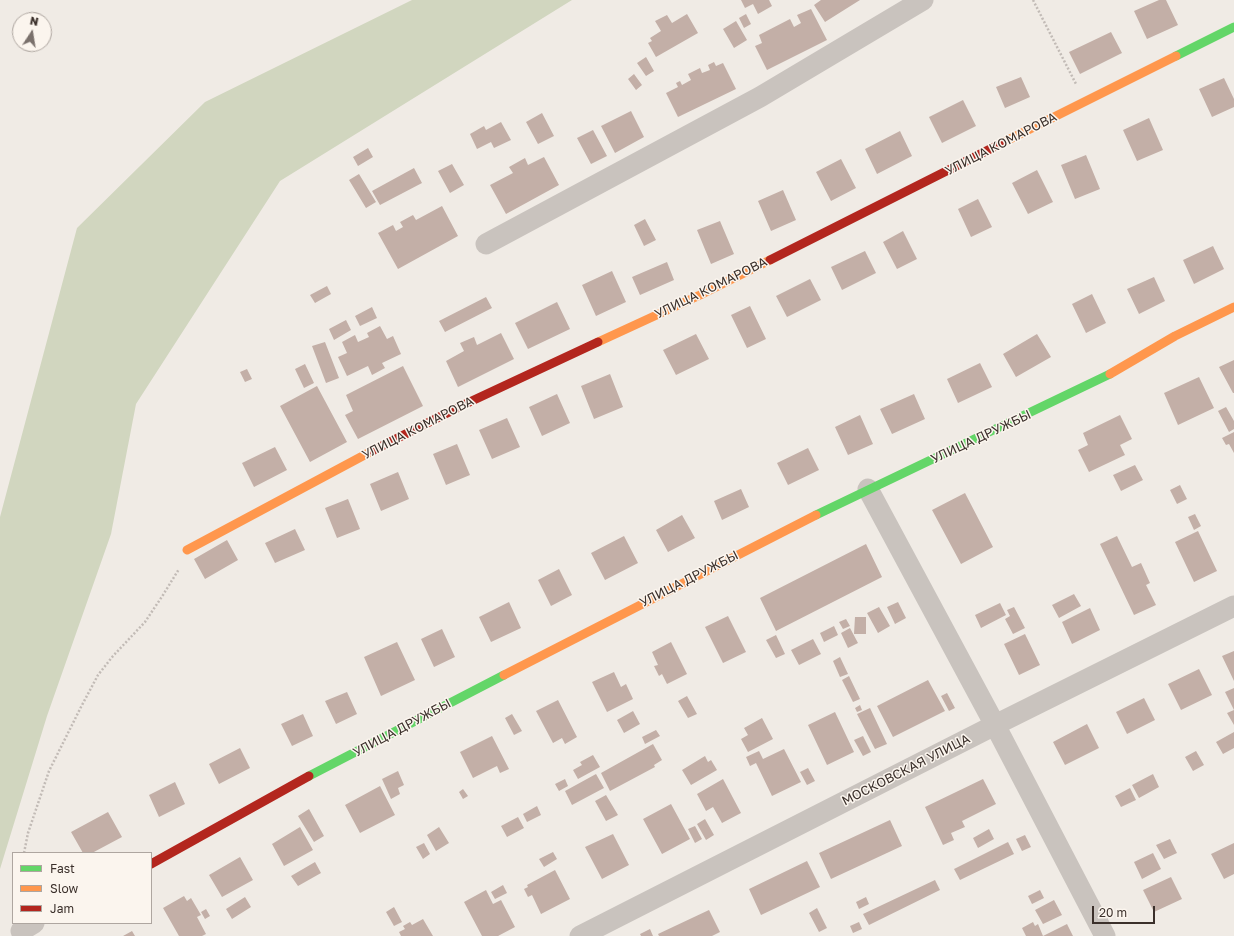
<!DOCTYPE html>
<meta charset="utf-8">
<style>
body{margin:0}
#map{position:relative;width:1234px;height:936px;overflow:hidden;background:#f0ebe5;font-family:"Golos Text",sans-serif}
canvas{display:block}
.legend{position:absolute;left:12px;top:852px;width:140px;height:72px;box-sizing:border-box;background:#fbf5ee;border:1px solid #aea6a0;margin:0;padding:5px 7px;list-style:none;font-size:12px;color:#3b302b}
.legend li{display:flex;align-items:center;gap:8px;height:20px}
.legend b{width:20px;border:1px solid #aea6a0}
.north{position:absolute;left:12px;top:12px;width:40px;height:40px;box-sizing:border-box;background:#fbf5ee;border:1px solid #aea6a0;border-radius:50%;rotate:12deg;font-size:11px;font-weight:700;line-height:16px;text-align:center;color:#3b302b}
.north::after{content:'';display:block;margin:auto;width:14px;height:18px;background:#7a716c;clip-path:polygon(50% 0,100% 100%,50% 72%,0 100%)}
.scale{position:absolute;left:1092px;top:906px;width:63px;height:18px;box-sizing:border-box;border:2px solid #3b302b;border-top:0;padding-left:5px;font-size:12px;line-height:14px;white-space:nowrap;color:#3b302b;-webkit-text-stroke:3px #fbf5ee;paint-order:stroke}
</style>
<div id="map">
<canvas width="1234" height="936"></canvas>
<ul class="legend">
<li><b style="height:5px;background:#63d668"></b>Fast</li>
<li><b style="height:5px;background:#ff974d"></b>Slow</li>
<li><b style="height:5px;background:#b3261e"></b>Jam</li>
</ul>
<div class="north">N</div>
<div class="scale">20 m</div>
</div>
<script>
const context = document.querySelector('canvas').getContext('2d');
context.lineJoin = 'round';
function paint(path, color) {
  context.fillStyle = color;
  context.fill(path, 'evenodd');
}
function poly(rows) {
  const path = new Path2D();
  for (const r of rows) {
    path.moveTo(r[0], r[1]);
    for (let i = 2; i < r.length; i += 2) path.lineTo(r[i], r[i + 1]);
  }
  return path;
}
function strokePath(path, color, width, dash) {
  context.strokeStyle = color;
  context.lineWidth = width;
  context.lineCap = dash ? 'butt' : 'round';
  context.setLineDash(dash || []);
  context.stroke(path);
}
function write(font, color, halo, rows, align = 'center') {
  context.font = font + ' "Golos Text",sans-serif';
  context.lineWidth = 3;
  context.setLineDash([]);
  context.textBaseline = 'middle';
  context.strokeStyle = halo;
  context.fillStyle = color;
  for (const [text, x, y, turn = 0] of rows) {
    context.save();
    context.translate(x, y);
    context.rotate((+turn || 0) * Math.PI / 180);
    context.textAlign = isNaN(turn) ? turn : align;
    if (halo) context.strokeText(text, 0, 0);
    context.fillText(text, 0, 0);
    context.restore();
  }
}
paint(poly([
 [412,0,572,0,280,181,136,404,111,534,47,716,0,869,0,517,77,228,205,102]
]), '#d1d6bf');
paint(poly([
 [741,0,769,0,772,6,758,14,753,4,745,8],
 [821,0,860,0,825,22,814,5],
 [1159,0,1166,0,1178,25,1147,39,1134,11],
 [811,9,827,40,767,70,755,46,762,43,759,35,790,19,794,27,801,23,797,15],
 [687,14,698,33,656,57,648,43,652,41,650,38,661,31,655,21,667,15,672,23],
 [746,14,751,24,744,28,739,18],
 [736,21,747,40,734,48,723,29],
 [1111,32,1122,53,1080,74,1069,52],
 [646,57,654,71,646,76,637,63],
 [714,62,716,66,723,63,736,89,678,117,666,93,678,87,676,83,680,81,682,85,691,80,688,74,700,68,702,73,710,70,708,65],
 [634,74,642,85,636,90,628,79],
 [1021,77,1030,97,1005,108,996,87],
 [1224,78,1234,99,1234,107,1212,117,1199,89],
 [963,100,976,126,942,143,929,117],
 [631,111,644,137,615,153,601,126],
 [542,113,554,136,538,144,526,122],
 [1149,118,1163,150,1137,161,1123,130],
 [501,122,511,140,494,148,491,142,477,149,470,134,484,126,486,130],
 [593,130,607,156,591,164,577,138],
 [900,131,912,156,877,174,865,149],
 [368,148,373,157,358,166,353,157],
 [1086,155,1100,189,1075,199,1061,165],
 [544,157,559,185,506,214,490,185,513,173,509,167,525,158,528,165],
 [841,159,856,188,831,201,816,172],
 [452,164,464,185,450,193,438,171],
 [414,168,422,183,380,205,372,191],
 [1037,170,1053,202,1028,214,1012,183],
 [359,174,376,202,366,208,349,180],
 [783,190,796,220,771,231,758,201],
 [978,199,992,227,971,237,958,209],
 [442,206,458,236,398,269,378,233,393,225,396,231,403,227,400,222,413,215,416,220],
 [645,219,656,240,644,246,634,225],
 [720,221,734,254,711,264,697,230],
 [903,231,917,259,897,269,883,242],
 [1213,246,1224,269,1194,284,1183,260],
 [865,251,876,273,842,290,831,267],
 [667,262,674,280,640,295,632,277],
 [612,271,626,302,596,316,582,285],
 [1154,277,1165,301,1139,314,1127,289],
 [810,279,821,300,787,317,776,296],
 [327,286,331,294,315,303,310,295],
 [1092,294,1106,323,1086,333,1072,304],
 [486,297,492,308,445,332,439,321],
 [557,302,570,329,528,349,515,323],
 [750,306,766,339,747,348,731,315],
 [372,307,377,318,360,326,355,316],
 [346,320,351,330,334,340,329,329],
 [380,326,387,339,393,336,401,354,382,363,385,368,372,375,368,366,347,376,338,357,347,353,342,342,355,335,358,342,369,337,367,333],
 [501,333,514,359,458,387,446,361,464,351,460,343,474,337,477,345],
 [696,334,709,359,676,375,663,350],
 [1037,334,1051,357,1016,377,1003,354],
 [325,342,339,378,326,383,312,346],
 [1234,360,1234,393,1233,393,1219,367],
 [980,363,992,387,958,403,947,379],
 [305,364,314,383,304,388,295,369],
 [403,366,423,406,358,439,345,415,353,411,346,395],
 [247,369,252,379,245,382,240,372],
 [610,374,623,407,594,419,581,386],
 [1199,377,1214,408,1178,425,1164,393],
 [317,386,347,442,310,462,280,406],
 [557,394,570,423,542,436,529,407],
 [914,394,925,419,892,434,880,409],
 [1226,407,1234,421,1234,429,1229,432,1218,411],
 [860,415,873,444,848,455,835,427],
 [1120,415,1132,439,1120,445,1125,455,1089,472,1078,450,1088,445,1083,433],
 [507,418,520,447,492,459,479,430],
 [1234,432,1234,453,1229,444,1226,445,1222,438],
 [457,444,470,475,446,485,433,454],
 [275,447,287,470,254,487,242,463],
 [808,448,819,470,788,485,777,463],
 [1135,465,1143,480,1121,491,1113,475],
 [398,472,409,499,381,511,370,484],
 [1180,485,1187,499,1177,504,1170,490],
 [741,489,749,507,722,520,714,501],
 [965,493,993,547,961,564,932,510],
 [348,499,360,529,337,538,325,508],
 [1195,514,1201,526,1194,530,1188,517],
 [682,515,695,538,668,552,656,530],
 [295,529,305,550,275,563,265,543],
 [1198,531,1217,571,1194,582,1175,542],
 [624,536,638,563,605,580,591,553],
 [1117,536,1132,567,1141,563,1150,583,1146,585,1156,605,1134,615,1100,544],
 [227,540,238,560,205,579,194,559],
 [866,544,882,577,776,631,760,598],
 [559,569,572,595,551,606,538,580],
 [1074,594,1081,606,1059,618,1052,605],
 [509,602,521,628,491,642,479,617],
 [898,602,906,618,895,624,887,607],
 [1000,603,1006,615,981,628,975,615],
 [879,607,890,626,878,633,867,613],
 [1014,607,1025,628,1013,634,1005,619,1010,616,1007,610],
 [1090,608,1100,630,1072,644,1062,622],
 [728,616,746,652,723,663,705,627],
 [855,617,866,617,866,634,854,634],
 [846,619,850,626,843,629,839,622],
 [834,626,838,635,824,642,820,633],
 [850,628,858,643,848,648,841,633],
 [442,629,455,657,434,667,421,639],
 [1025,634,1040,665,1019,675,1004,644],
 [776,635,785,654,776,658,766,640],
 [813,639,821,654,799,665,791,650],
 [397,642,415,680,381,696,364,657],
 [671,642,687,674,667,684,662,674,659,676,654,666,658,665,652,652],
 [1234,651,1234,681,1222,656],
 [840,657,848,674,840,677,833,661],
 [1199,669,1212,695,1181,710,1168,684],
 [614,672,621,687,626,684,633,699,607,712,592,682],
 [849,676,860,699,853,702,842,680],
 [928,680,945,711,893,737,877,706],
 [1234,688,1234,725,1227,713,1234,710,1225,692],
 [347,692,357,714,336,724,325,701],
 [947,693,955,708,949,711,941,696],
 [687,696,697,714,688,718,678,701],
 [1144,698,1155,720,1127,734,1116,712],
 [558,700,577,737,565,744,562,738,553,743,536,711],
 [860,705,862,710,857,712,855,708],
 [870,708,887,744,875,749,857,714],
 [633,711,640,724,624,733,617,720],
 [835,712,854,752,827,765,808,725],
 [303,714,313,736,292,746,281,724],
 [512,714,522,731,514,735,505,718],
 [762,718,773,739,748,752,741,739,748,735,744,728],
 [1087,724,1099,748,1065,765,1053,742],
 [656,730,660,736,645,744,642,737],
 [1234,732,1234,748,1223,754,1216,742],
 [492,736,509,769,500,773,497,766,473,778,460,752],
 [863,736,871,752,863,756,854,740],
 [653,744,662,760,654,765,655,767,610,791,601,773],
 [240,748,250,768,219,784,209,764],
 [784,749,801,782,772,796,756,763,750,766,746,757,759,751,763,759],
 [1196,751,1204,765,1193,771,1185,757],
 [593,755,600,767,578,779,573,770,582,765,580,762],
 [705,756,708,762,711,760,717,770,691,785,682,770],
 [808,768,815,781,807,785,800,772],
 [398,771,404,785,398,788,400,794,391,799,382,779],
 [596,774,604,788,572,805,565,791],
 [1153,774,1159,787,1139,798,1132,785],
 [565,779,568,786,559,791,555,784],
 [723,779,741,813,722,823,713,807,706,811,697,794],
 [983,779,996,804,962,821,965,827,951,833,954,840,943,845,925,807],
 [175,782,185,804,159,817,149,795],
 [380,786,395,815,360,833,345,805],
 [1130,788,1136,800,1121,807,1115,796],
 [463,789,468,796,463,799,459,792],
 [606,795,618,815,606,821,595,801],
 [671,804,690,839,662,854,643,819],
 [537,806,541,815,527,822,523,814],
 [309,809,324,836,314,842,298,816],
 [108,812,122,837,92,853,83,853,71,832],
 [518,817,524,828,507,837,501,826],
 [705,819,714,835,706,840,697,824],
 [890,820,902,846,831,879,819,853],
 [695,826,702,839,695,843,688,829],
 [300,827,313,850,284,866,272,844],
 [439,827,449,843,436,851,427,835],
 [989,829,994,839,978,848,973,838],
 [613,834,629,865,602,879,585,847],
 [1025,835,1031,847,1022,851,1016,839],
 [1170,839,1177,853,1164,859,1156,845],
 [1008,842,1014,854,960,880,954,869],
 [424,843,430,854,423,859,416,847],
 [1234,843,1234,874,1224,879,1211,854],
 [553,852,557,859,544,867,539,859],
 [1153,853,1161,869,1142,879,1134,862],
 [240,857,253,880,222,897,209,875],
 [807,861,820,887,761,915,749,889],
 [315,862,321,873,298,886,291,876],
 [555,870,570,899,541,914,532,895,528,897,524,889,528,887,527,885],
 [1171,877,1182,899,1154,912,1143,890],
 [935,880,940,890,869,925,863,914],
 [503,885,507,893,495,899,491,892],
 [486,890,493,904,501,900,515,927,498,936,482,936,464,902],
 [1040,890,1044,898,1032,904,1028,896],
 [184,896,187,901,191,898,201,915,197,917,206,934,202,936,179,936,163,908],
 [245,897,251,907,232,919,226,909],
 [866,897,869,904,859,909,856,902],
 [1054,900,1062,915,1043,924,1035,910],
 [394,907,402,922,394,926,386,912],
 [817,908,827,928,819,932,809,913],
 [206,909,210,916,205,919,201,912],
 [709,910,720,932,712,936,659,936,658,934],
 [423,919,433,936,401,936,399,932,405,929,403,926,410,922,412,925],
 [859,922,862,929,853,933,850,926],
 [1033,922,1035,926,1038,924,1043,936,1067,924,1073,936,1026,936,1022,928],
 [650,929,653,936,641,936,640,934],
 [132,931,135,936,123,936]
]), '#c3afa7');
strokePath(poly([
 [1033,0,1076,84],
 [24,853,28,833,49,771,81,707,98,675,113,656,145,622,163,595,179,569]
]), '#c2bbb6', 2.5, [2, 2]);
strokePath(poly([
 [486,244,760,97,923,0],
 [868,489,995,725,1105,936],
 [21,931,34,923],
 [580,936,995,725,1234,606]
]), '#c9c3be', 21);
strokePath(poly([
 [1176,56,1234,27],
 [816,515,1110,374],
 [309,776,504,675]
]), '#63d668', 9);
strokePath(poly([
 [1002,143,1176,56],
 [598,342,700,295,770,260],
 [1110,374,1175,336,1234,307],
 [187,550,372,451],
 [504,675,816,515]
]), '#ff974d', 9);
strokePath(poly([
 [770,260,1002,143],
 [372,451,461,406,598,342],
 [151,864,309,776]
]), '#b3261e', 9);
write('13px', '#3b302b', '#fbf5ee', [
 ["УЛИЦА КОМАРОВА",1001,144,-27],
 ["УЛИЦА КОМАРОВА",711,288,-26],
 ["УЛИЦА КОМАРОВА",418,428,-27],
 ["УЛИЦА ДРУЖБЫ",981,437,-25],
 ["УЛИЦА ДРУЖБЫ",689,579,-27],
 ["УЛИЦА ДРУЖБЫ",402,728,-28],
 ["МОСКОВСКАЯ УЛИЦА",906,770,-27]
]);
</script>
